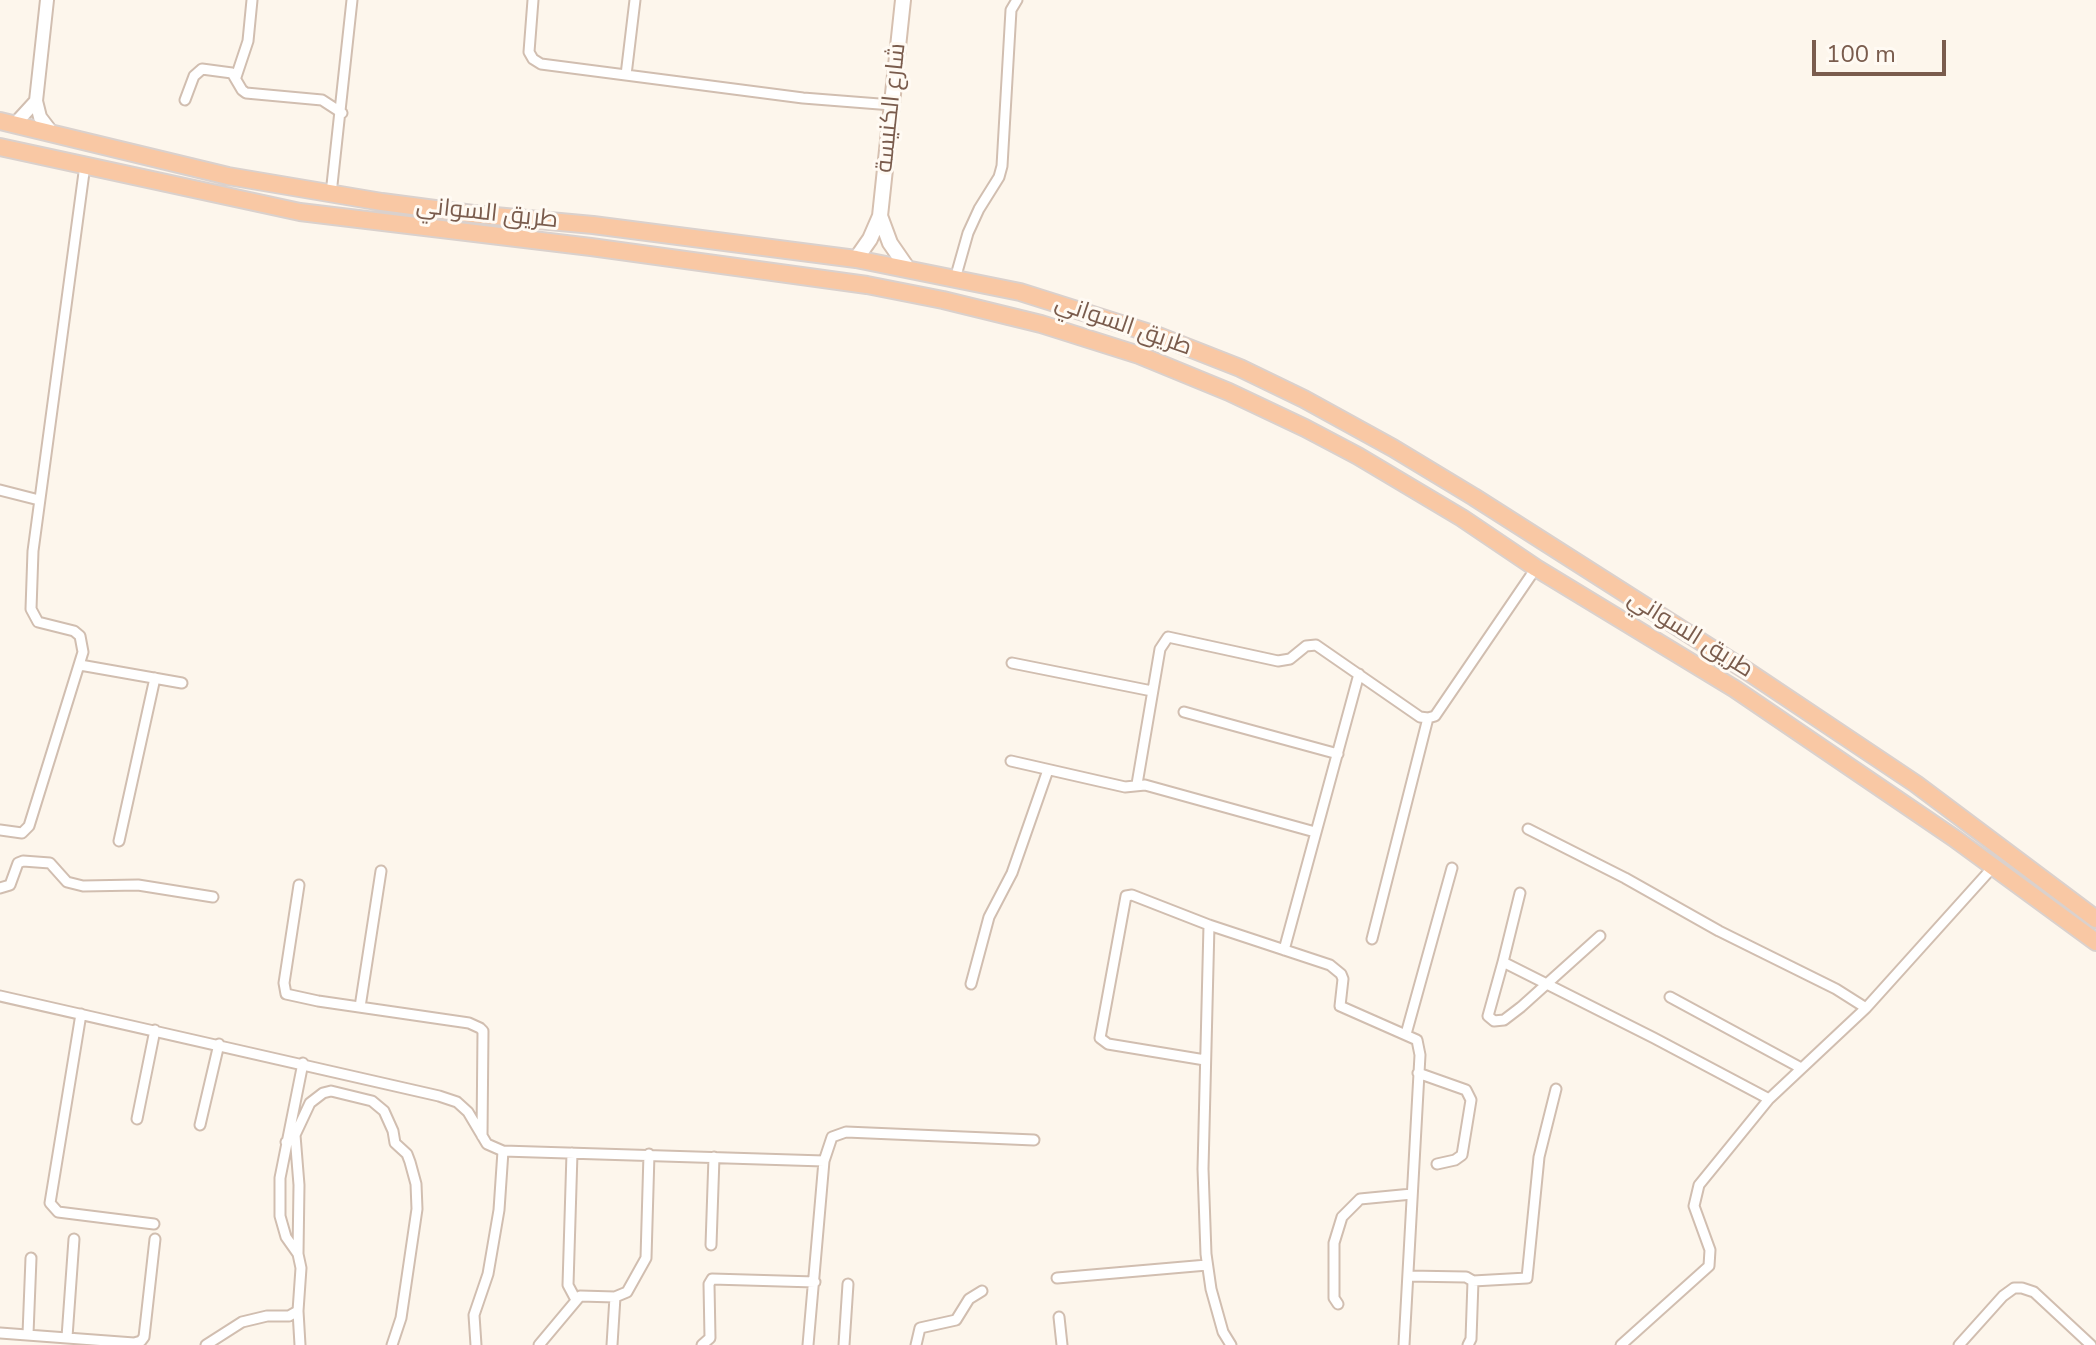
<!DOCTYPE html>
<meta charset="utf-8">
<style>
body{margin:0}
#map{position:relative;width:2096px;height:1345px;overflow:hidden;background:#fdf6ec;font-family:"Nunito Sans",sans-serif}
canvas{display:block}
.scale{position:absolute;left:1812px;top:40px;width:134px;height:36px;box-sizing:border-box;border:4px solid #7a5c4d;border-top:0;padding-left:10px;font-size:24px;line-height:28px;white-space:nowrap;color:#7a5c4d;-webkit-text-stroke:6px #fffaf3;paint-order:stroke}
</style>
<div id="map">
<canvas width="2096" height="1345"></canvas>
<div class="scale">100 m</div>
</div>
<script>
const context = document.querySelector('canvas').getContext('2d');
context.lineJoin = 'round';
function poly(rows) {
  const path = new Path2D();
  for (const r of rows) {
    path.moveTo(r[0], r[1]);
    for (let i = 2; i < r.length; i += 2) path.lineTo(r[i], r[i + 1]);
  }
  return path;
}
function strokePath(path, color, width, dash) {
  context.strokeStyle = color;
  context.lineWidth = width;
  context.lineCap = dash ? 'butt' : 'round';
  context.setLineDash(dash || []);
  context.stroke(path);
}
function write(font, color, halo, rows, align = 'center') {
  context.font = font + ' "Nunito Sans",Cairo,sans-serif';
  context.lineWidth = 6;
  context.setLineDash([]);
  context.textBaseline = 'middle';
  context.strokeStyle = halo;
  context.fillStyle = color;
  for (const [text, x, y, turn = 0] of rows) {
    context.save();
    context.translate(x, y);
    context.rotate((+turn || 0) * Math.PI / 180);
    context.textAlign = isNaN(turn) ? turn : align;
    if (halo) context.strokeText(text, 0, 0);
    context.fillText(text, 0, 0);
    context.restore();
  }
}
const minor = poly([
 [533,0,529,52,533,59,541,64,803,98,892,105],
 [626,75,635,0],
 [236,77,248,41,252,0],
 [185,100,194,76,202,69,232,73,242,90,246,93,322,100,342,113],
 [331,194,352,0],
 [955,279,968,233,979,209,999,177,1002,166,1011,10,1017,0],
 [0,490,39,500],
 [1012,663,1152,691],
 [80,665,182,683],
 [1184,712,1338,754],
 [1011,761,1125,787,1145,785,1315,832],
 [1137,784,1160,649,1168,637,1278,661,1290,659,1306,646,1316,645,1420,717,1428,718],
 [1528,829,1625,878,1719,931,1836,989,1866,1008],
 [0,830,22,833,29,826,83,652,80,636,74,631,38,622,31,609,33,551,85,165],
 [119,841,155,678],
 [299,885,284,983,286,994,318,1001,469,1023,480,1028,483,1031,482,1136],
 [0,888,10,885,18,863,23,861,50,863,67,882,83,886,138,885,213,897],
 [1520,893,1503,962,1654,1038,1769,1099],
 [1209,925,1203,1169,1206,1254,1211,1289,1223,1332,1231,1345],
 [1372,939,1428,718,1435,716,1536,568],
 [1284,950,1359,674],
 [1503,962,1488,1016,1494,1021,1504,1020,1521,1007,1600,936],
 [971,984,989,917,1012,873,1048,770],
 [0,996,439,1096,457,1102,468,1112,487,1144,503,1151,824,1161],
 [1670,997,1801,1068],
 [360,1007,381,871],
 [81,1014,50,1203,58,1212,154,1224],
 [1406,1034,1452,868],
 [1205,1060,1108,1044,1100,1038,1126,896,1132,895,1209,925,1330,965,1341,974,1343,979,1340,1006,1417,1040,1420,1055,1404,1345],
 [1418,1073,1466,1090,1471,1100,1462,1155,1455,1160,1437,1164],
 [137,1119,155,1030],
 [200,1125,219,1044],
 [295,1135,299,1185,298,1254],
 [286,1142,295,1135,310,1103,323,1093,331,1091,372,1101,384,1111,393,1131,395,1143,407,1154,410,1162,416,1184,417,1209,401,1318,392,1345],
 [572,1153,568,1285,576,1300],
 [711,1245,714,1157],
 [1408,1276,1466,1277,1473,1281,1527,1278,1539,1157,1556,1089],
 [1057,1278,1207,1265],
 [1338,1304,1334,1298,1334,1243,1342,1217,1360,1199,1412,1194],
 [1059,1317,1062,1345],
 [0,1333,134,1343,141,1341,144,1337,155,1239],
 [28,1334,31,1258],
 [67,1337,74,1239],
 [206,1345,242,1322,267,1316,289,1316,298,1311],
 [300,1345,298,1311,301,1268,298,1254,286,1237,280,1216,280,1178,303,1063],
 [476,1345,474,1315,488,1274,499,1210,503,1151],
 [539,1345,580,1296,615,1297,627,1292,646,1258,649,1154],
 [612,1345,615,1297],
 [702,1345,710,1338,709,1284,712,1279,815,1282],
 [808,1345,824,1161,832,1137,846,1132,1034,1140],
 [844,1345,848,1284],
 [916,1345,920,1328,956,1320,969,1299,982,1291],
 [1468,1345,1471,1339,1473,1281],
 [1621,1345,1709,1266,1710,1250,1694,1206,1699,1185,1769,1099,1866,1008,1993,867],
 [1959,1345,2003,1296,2014,1288,2022,1288,2034,1292,2091,1345]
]);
const tertiary = poly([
 [47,0,36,101,40,117,53,134],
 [14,125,36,101]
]);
const secondary = poly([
 [880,216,890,243,908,269],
 [856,259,870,239,880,216,903,0]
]);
const trunk = poly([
 [0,121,228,176,382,202,473,214,593,225,856,259,1020,292,1156,335,1240,368,1304,399,1393,448,1474,497,1747,671,1916,784,2096,919],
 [0,147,300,212,591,247,867,285,943,300,1041,324,1139,355,1229,392,1305,428,1358,456,1462,518,1536,568,1735,689,1954,838,2096,942]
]);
strokePath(minor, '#d1beb0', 13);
strokePath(tertiary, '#d1beb0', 16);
strokePath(secondary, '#d6c0b0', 18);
strokePath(trunk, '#dad1cd', 20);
strokePath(minor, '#fff', 9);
strokePath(tertiary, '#fff', 12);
strokePath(secondary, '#fff', 14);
strokePath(trunk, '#f9c8a4', 16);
write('24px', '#7a5c4d', '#fffaf3', [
 ["شارع الكنيسة",892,108,-84],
 ["طريق السواني",487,214,6],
 ["طريق السواني",1123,326,19],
 ["طريق السواني",1690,635,32]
]);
</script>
